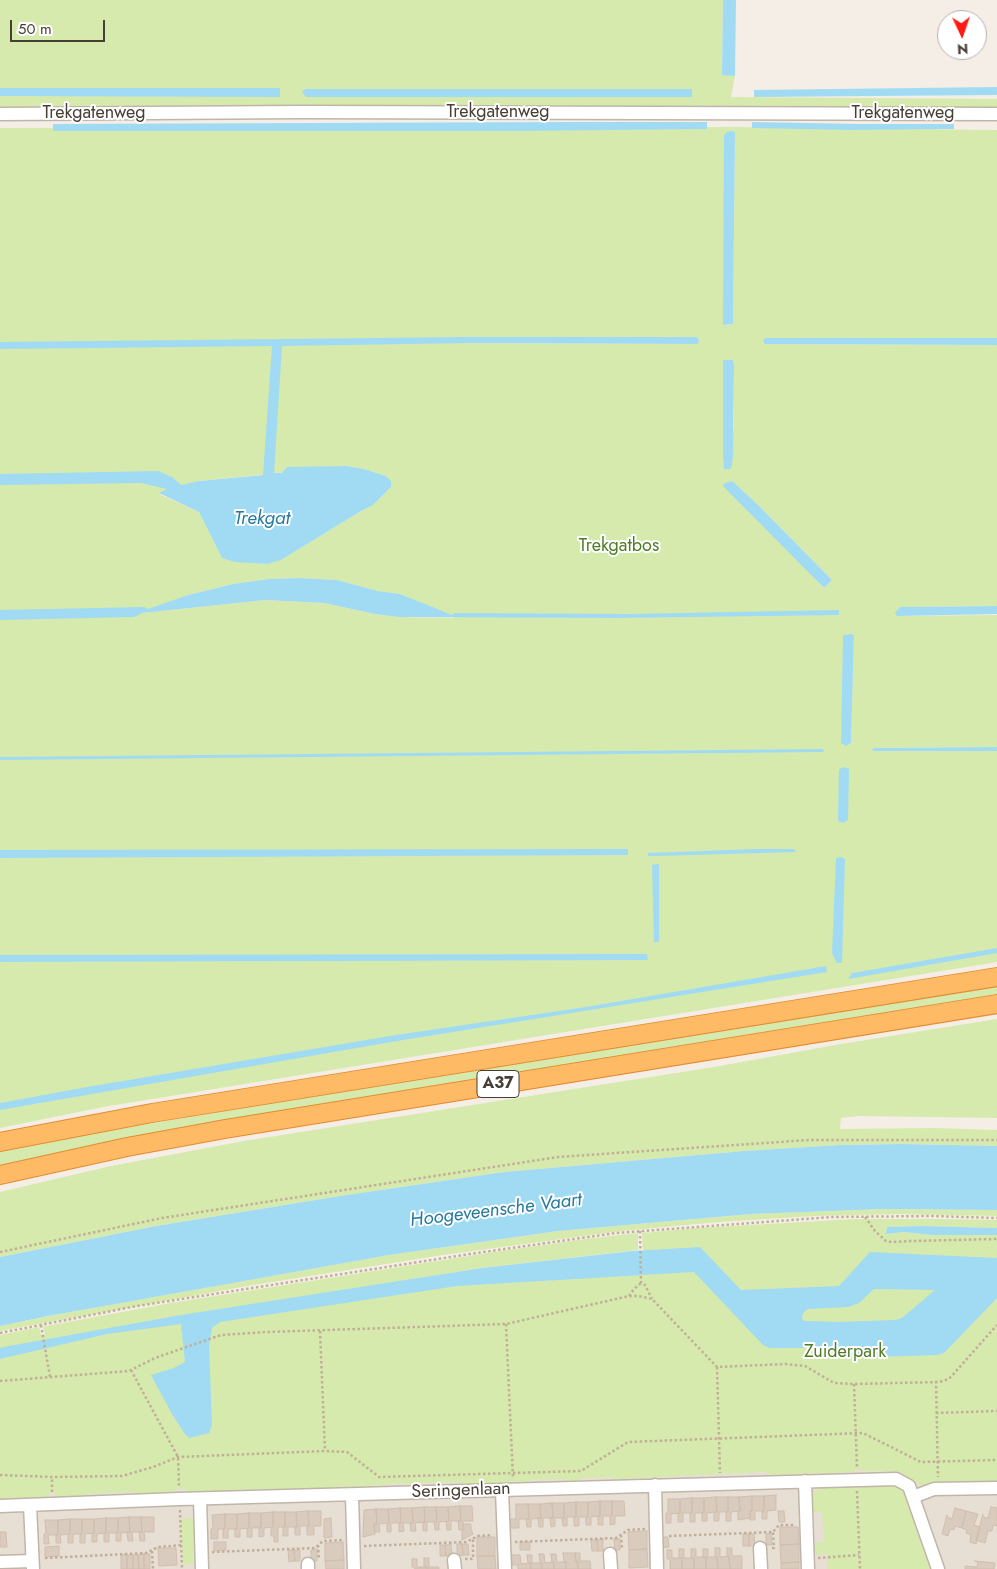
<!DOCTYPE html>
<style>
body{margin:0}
#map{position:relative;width:997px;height:1569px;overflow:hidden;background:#f4eee6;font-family:Jost,sans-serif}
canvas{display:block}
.north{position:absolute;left:937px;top:10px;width:50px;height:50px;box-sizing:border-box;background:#fff;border:1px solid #b5b2ae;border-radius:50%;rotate:177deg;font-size:14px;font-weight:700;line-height:20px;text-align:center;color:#473e35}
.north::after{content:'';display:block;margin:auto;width:18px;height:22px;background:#ff1912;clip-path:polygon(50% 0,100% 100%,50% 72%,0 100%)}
.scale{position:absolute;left:10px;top:20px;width:95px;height:22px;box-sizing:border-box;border:2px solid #473e35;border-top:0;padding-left:6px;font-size:15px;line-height:18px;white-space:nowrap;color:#473e35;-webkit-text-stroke:4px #fff;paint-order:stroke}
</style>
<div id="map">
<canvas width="997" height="1569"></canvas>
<div class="north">N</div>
<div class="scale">50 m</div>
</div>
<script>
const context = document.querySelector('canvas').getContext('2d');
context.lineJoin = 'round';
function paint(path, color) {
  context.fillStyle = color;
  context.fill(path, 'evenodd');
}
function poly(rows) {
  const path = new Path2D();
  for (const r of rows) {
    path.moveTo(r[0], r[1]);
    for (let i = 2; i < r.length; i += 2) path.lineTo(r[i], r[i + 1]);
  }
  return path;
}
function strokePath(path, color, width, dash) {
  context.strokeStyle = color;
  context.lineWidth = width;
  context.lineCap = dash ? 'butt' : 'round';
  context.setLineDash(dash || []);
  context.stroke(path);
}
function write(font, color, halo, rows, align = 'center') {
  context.font = font + ' Jost,sans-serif';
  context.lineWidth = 4;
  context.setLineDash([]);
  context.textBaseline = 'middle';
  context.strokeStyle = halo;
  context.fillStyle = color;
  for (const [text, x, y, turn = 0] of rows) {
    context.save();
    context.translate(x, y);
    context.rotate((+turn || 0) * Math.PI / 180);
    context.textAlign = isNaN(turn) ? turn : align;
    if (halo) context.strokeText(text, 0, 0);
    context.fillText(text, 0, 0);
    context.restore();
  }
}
paint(poly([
 [997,1342,997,1569,0,1569,0,1390]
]), '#e8dfd4');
paint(poly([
 [0,0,723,0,722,74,735,76,731,97,997,99,997,109,0,111],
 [732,127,997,130,997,338,765,338,764,341,765,344,997,345,997,606,900,607,897,616,997,615,997,747,876,748,872,749,873,751,997,751,997,962,103,1107,0,1128,0,128],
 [735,133,733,323,730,325,723,325],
 [471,337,697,337,699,340,698,344,472,343,469,341],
 [723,360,732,360,734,365,734,428,724,463],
 [347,466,364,469,386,476,391,482,391,487,373,505,361,511,281,560,267,564,222,558,199,512,159,494,199,481],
 [759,506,832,580,824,588,823,588],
 [299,578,337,580,378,591,400,594,455,618,399,617,375,614,324,603,265,600,141,613,188,595,233,584,269,579],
 [850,634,854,636,851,743,846,746,843,635],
 [997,986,997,997,0,1168,0,1151,11,1148,229,1110],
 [997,1019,997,1118,858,1116,841,1118,840,1129,936,1128,997,1130,997,1146,903,1144,840,1145,744,1151,504,1172,340,1196,156,1226,0,1257,0,1192,111,1166,244,1141,714,1067,841,1044],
 [884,1209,997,1210,997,1216,897,1214,814,1216,719,1222,621,1231,443,1255,247,1286,0,1331,0,1326,48,1316,219,1285,389,1255,558,1231,751,1214],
 [855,1219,942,1219,997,1220,997,1228,922,1226,887,1227,886,1234,904,1232,932,1235,997,1234,997,1483,942,1485,941,1482,936,1482,936,1485,921,1485,914,1482,905,1475,893,1471,861,1471,861,1470,855,1470,854,1472,770,1475,766,1472,614,1479,613,1477,581,1478,577,1481,568,1481,565,1479,528,1480,527,1483,516,1483,515,1481,510,1481,510,1483,464,1485,461,1482,386,1484,380,1487,380,1484,375,1484,375,1487,186,1493,185,1489,176,1489,176,1494,140,1496,133,1492,87,1494,85,1497,55,1498,55,1492,50,1492,49,1497,47,1499,0,1500,0,1335,39,1327,41,1335,45,1334,43,1327,46,1326,171,1303,488,1253,585,1239,638,1233,638,1250,482,1268,394,1282,649,1250,643,1250,642,1233,698,1228],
 [894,1484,903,1490,930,1569,827,1569,827,1554,814,1555,814,1546,816,1543,824,1542,822,1512,812,1512,813,1492,826,1485],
 [195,1518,196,1530,193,1532,193,1564,183,1565,181,1519]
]), '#d6eaad');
paint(poly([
 [723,0,736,0,735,76,722,75],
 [997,87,997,95,754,97,754,90],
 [0,88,280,88,280,97,0,96],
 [305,89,692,89,692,97,306,97,302,92],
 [568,122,707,122,707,129,515,131,53,131,53,124],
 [752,122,858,124,954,124,954,129,850,130,752,128],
 [731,131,735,132,733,324,723,325,724,135,727,132],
 [471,337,697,337,699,340,698,344,472,343,282,346,274,473,282,473,287,467,347,466,364,469,386,476,391,481,391,487,373,505,361,511,281,560,267,564,235,562,222,558,199,512,159,493,167,489,141,483,0,485,0,474,158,471,172,477,181,485,199,481,263,475,272,346,0,349,0,342],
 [765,338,997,338,997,345,765,344,763,341],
 [723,360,733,360,734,365,733,454,732,465,730,469,724,469,723,456],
 [732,481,759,506,832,580,824,588,723,486,725,483],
 [299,578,337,580,378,591,400,594,452,615,454,613,631,614,839,610,839,615,617,618,399,617,375,614,324,603,265,600,142,613,134,617,0,620,0,610,144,607,148,609,188,595,233,584,269,579],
 [997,606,997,614,897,616,895,613,900,607],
 [850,634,854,635,851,743,846,746,841,743,843,635],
 [997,747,997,751,873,751,872,749,875,748],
 [823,749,824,752,0,760,0,757],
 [845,767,849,769,848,820,843,823,838,821,839,769],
 [628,849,628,855,0,858,0,850],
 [757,849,794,849,796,852,655,856,648,856,648,853],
 [841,857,845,859,842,963,837,963,832,953,836,858],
 [659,864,659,942,654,942,652,865],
 [997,948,997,953,848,979,852,973],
 [647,954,648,960,0,962,0,955],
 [826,966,827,972,397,1041,0,1110,0,1103,87,1087,396,1035,586,1007],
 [903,1144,997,1146,997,1210,884,1209,751,1214,558,1231,389,1255,48,1316,0,1326,0,1257,156,1226,340,1196,504,1172,744,1151,840,1145],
 [922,1226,997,1228,997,1235,932,1235,904,1232,886,1234,887,1227],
 [700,1247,741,1290,839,1286,870,1252,997,1258,997,1298,944,1353,937,1355,839,1358,839,1355,831,1348,770,1348,763,1345,694,1272,457,1286,220,1322,212,1328,209,1346,212,1425,209,1433,189,1438,185,1434,172,1414,151,1375,174,1368,185,1362,181,1324,107,1334,0,1359,0,1348,9,1346,181,1315,482,1268,632,1251],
 [874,1289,935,1290,902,1318,895,1320,838,1322,804,1321,802,1318,803,1313,808,1309,848,1307,859,1303]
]), '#a0dbf3');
const building = poly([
 [776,1495,776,1510,767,1511,767,1519,762,1519,762,1511,764,1511,764,1496,776,1495],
 [752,1496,752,1511,750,1511,750,1518,738,1520,738,1512,740,1511,739,1497,752,1496],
 [752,1496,764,1496,764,1511,755,1511,755,1520,750,1520,750,1511,752,1511,752,1496],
 [716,1497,717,1512,707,1513,707,1521,702,1521,702,1513,704,1513,704,1498,716,1497],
 [716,1497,728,1497,728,1512,719,1512,719,1521,714,1521,714,1512,717,1512,716,1497],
 [728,1497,739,1497,740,1511,731,1512,731,1521,726,1521,726,1512,728,1512,728,1497],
 [692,1498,704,1498,704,1513,695,1513,695,1522,690,1522,690,1513,692,1513,692,1498],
 [692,1498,692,1513,683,1513,683,1522,678,1522,678,1514,680,1513,680,1499,692,1498],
 [668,1499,680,1499,680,1513,671,1514,671,1523,666,1523,666,1513,668,1513,668,1499],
 [600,1501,600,1516,591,1517,591,1525,586,1525,586,1517,588,1517,588,1502,600,1501],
 [600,1501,612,1501,612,1516,603,1516,603,1525,598,1525,598,1516,600,1516,600,1501],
 [612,1501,624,1501,625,1516,615,1516,615,1524,610,1525,610,1516,612,1516,612,1501],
 [576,1502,588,1502,588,1517,579,1517,579,1526,574,1526,574,1517,576,1517,576,1502],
 [576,1502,576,1517,567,1517,567,1526,563,1526,562,1518,564,1518,564,1503,576,1502],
 [552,1503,553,1518,543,1518,543,1527,539,1527,538,1518,541,1518,540,1504,552,1503],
 [552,1503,564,1503,564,1518,555,1518,555,1526,551,1527,550,1518,553,1518,552,1503],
 [516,1504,528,1504,529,1519,519,1519,519,1528,510,1528,510,1519,516,1519,516,1504],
 [528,1504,540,1504,541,1518,531,1519,531,1527,527,1527,526,1519,529,1519,528,1504],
 [460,1506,472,1506,473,1521,463,1521,463,1530,459,1530,458,1521,461,1521,460,1506],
 [460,1506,461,1521,451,1521,451,1530,447,1530,446,1522,449,1521,448,1507,460,1506],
 [424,1507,436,1507,437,1522,427,1522,427,1531,423,1531,423,1522,425,1522,424,1507],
 [424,1507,425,1522,415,1523,416,1531,411,1531,410,1523,413,1523,412,1508,424,1507],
 [436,1507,448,1507,449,1521,439,1522,439,1530,435,1530,434,1522,437,1522,436,1507],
 [991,1507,997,1508,997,1526,993,1525,992,1531,988,1531,985,1543,976,1540,983,1514,983,1517,988,1518,991,1507],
 [400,1508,412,1508,413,1523,403,1523,404,1531,399,1532,399,1523,401,1523,400,1508],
 [400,1508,401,1523,391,1523,391,1532,387,1532,387,1524,389,1523,388,1509,400,1508],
 [955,1508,966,1511,962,1528,955,1526,954,1530,950,1529,948,1536,942,1534,947,1515,947,1517,952,1519,955,1508],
 [376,1509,388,1509,389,1523,379,1524,380,1532,375,1532,374,1524,377,1524,376,1509],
 [376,1509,377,1524,374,1524,375,1534,363,1537,364,1510,376,1509],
 [308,1511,321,1511,321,1526,314,1526,314,1535,307,1535,307,1526,309,1526,308,1511],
 [308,1511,309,1526,300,1526,300,1535,295,1535,295,1526,297,1527,296,1512,308,1511],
 [778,1511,784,1511,785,1522,779,1522,778,1511],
 [966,1511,978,1514,974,1525,980,1527,976,1544,970,1542,971,1535,966,1533,967,1530,962,1528,966,1511],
 [273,1512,285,1512,285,1527,278,1527,278,1542,274,1542,274,1536,271,1536,271,1528,273,1527,273,1512],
 [273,1512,273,1527,264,1528,264,1536,259,1537,259,1528,261,1528,261,1513,273,1512],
 [285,1512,296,1512,297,1527,288,1527,288,1536,283,1536,283,1527,285,1527,285,1512],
 [249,1513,249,1528,240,1529,240,1537,235,1537,235,1529,237,1529,237,1514,249,1513],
 [249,1513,261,1513,261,1528,252,1528,252,1537,247,1537,247,1528,249,1528,249,1513],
 [225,1514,225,1529,218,1529,218,1539,211,1539,211,1529,213,1529,212,1515,225,1514],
 [225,1514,237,1514,237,1529,228,1529,228,1538,223,1538,223,1529,225,1529,225,1514],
 [129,1517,141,1517,142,1532,132,1532,133,1541,128,1541,127,1532,130,1532,129,1517],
 [129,1517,130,1532,121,1533,121,1541,116,1541,116,1533,118,1533,118,1518,129,1517],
 [141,1517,154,1517,154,1532,144,1532,145,1541,140,1541,139,1532,142,1532,141,1517],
 [106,1518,118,1518,118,1533,109,1533,109,1542,104,1542,104,1533,106,1533,106,1518],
 [106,1518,106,1533,97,1534,97,1542,92,1542,92,1534,94,1533,94,1519,106,1518],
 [331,1518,332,1537,324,1538,324,1519,331,1518],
 [70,1519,70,1534,60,1535,61,1543,56,1543,56,1535,58,1535,58,1520,70,1519],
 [70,1519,82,1519,82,1534,73,1534,73,1543,68,1543,68,1534,70,1534,70,1519],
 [82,1519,94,1519,94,1533,85,1534,85,1543,80,1543,80,1534,82,1534,82,1519],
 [45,1520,58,1520,58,1535,48,1535,49,1544,44,1544,44,1534,46,1534,45,1520],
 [463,1524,471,1524,471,1529,473,1534,462,1540,462,1530,464,1530,463,1524],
 [780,1527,798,1527,799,1544,780,1545,780,1527],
 [647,1531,647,1549,629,1550,628,1532,647,1531],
 [0,1532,6,1532,7,1547,0,1547,0,1532],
 [771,1533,772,1545,766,1545,766,1534,771,1533],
 [743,1534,749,1534,749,1546,743,1546,743,1534],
 [749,1534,754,1534,755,1546,749,1546,749,1534],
 [477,1537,495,1537,495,1556,477,1556,477,1537],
 [662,1537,668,1537,669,1547,662,1548,662,1537],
 [603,1539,603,1551,598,1551,597,1540,603,1539],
 [614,1539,620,1539,620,1550,615,1550,614,1539],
 [591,1540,597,1540,598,1551,592,1551,591,1540],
 [214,1542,226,1542,226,1550,214,1551,214,1542],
 [343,1542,344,1560,325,1561,325,1543,343,1542],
 [520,1542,530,1542,530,1550,520,1550,520,1542],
 [451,1544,452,1556,446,1556,445,1545,451,1544],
 [457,1544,462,1544,463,1555,457,1556,457,1544],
 [462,1544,468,1544,469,1555,463,1555,462,1544],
 [799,1544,799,1562,781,1563,780,1545,799,1544],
 [440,1545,445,1545,446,1556,440,1556,440,1545],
 [59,1546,59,1556,45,1557,45,1547,59,1546],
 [158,1548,176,1548,177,1565,159,1566,158,1548],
 [715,1548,720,1548,720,1557,729,1556,730,1569,718,1569,717,1557,715,1557,715,1548],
 [727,1548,732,1548,732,1556,742,1556,742,1569,730,1569,729,1556,727,1556,727,1548],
 [317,1549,317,1561,311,1561,311,1550,317,1549],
 [647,1549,648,1567,629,1568,629,1550,647,1549],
 [679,1549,684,1549,684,1558,694,1558,694,1569,682,1569,682,1558,679,1558,679,1549],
 [691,1549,696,1549,696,1557,706,1557,706,1569,694,1569,694,1558,691,1558,691,1549],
 [703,1549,708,1549,708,1557,717,1557,718,1569,706,1569,706,1557,703,1557,703,1549],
 [288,1550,294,1550,295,1561,289,1562,288,1550],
 [294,1550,300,1550,300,1561,295,1561,294,1550],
 [667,1550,672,1550,672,1558,682,1558,682,1569,670,1569,670,1559,667,1559,667,1550],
 [563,1553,575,1553,576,1562,578,1562,578,1569,566,1569,566,1562,564,1562,563,1553],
 [575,1553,580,1553,580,1561,590,1561,591,1569,578,1569,578,1562,576,1562,575,1553],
 [144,1554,144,1569,139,1569,138,1555,144,1554],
 [144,1554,150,1554,150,1569,144,1569,144,1554],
 [539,1554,544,1554,545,1563,554,1562,554,1569,542,1569,542,1563,540,1563,539,1554],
 [551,1554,556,1554,557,1562,566,1562,566,1569,554,1569,554,1562,552,1563,551,1554],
 [121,1555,127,1555,127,1569,121,1569,121,1555],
 [127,1555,133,1555,133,1569,127,1569,127,1555],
 [133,1555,138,1555,139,1569,133,1569,133,1555],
 [511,1555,520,1555,521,1564,530,1563,531,1569,518,1569,518,1565,511,1565,511,1555],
 [527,1555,532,1555,532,1563,542,1563,542,1569,531,1569,530,1563,528,1563,527,1555],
 [477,1556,495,1556,496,1569,478,1569,477,1556],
 [424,1558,429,1558,429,1567,439,1567,439,1569,427,1569,427,1567,424,1567,424,1558],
 [412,1559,417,1559,417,1567,427,1567,427,1569,415,1569,414,1567,412,1567,412,1559],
 [344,1560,344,1569,326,1569,325,1561,344,1560],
 [975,1561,995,1563,994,1569,965,1569,965,1566,977,1567,978,1562,975,1561],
 [799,1562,799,1569,781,1569,781,1563,799,1562]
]);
paint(building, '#d9cbbe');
strokePath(building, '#d1bfae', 1);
const minor = poly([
 [0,114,302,112,997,114],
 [805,1481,808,1569],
 [655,1485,657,1569],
 [502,1490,505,1569],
 [352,1495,354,1569],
 [913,1497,934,1489,997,1488],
 [200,1499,202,1569],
 [30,1505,33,1569],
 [0,1506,179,1499,896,1479,909,1486,938,1569],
 [760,1548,761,1569],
 [610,1554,611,1569],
 [454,1560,455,1569],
 [0,1562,32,1561],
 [308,1564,308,1569]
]);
const highway = poly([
 [0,1142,152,1113,997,977],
 [0,1175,127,1147,225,1129,997,1004]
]);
strokePath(minor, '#c0b5a8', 15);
strokePath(highway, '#e48c31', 20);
strokePath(poly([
 [865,1217,875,1231,886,1241,892,1242,911,1241,997,1239],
 [640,1231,641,1283,645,1285,652,1299],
 [0,1252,162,1218,558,1157,809,1140,997,1140],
 [629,1296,634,1289,641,1283],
 [506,1324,513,1478],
 [41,1325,50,1377],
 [320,1331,325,1451],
 [0,1333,137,1306,470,1254,616,1233,832,1217,932,1216,997,1218],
 [717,1367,720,1473],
 [131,1370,178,1457,179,1487],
 [0,1381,129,1371,155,1358,221,1335,267,1332,506,1324,629,1296,638,1296,652,1299,717,1367,786,1364,805,1366,834,1383,854,1384,939,1382,949,1379,997,1325],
 [936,1381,938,1477],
 [854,1384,857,1468],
 [936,1413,997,1411],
 [0,1475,52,1477,122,1476,153,1467,178,1457,325,1451,347,1452,379,1477,581,1471,628,1442,863,1433,921,1462,997,1460],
 [857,1491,860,1569],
 [52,1492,52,1478],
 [180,1510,182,1569],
 [621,1535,622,1549],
 [669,1536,773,1532,779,1525,795,1525],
 [515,1542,616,1538,628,1530,645,1529],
 [318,1545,319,1559],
 [364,1546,466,1542,478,1536,492,1535],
 [772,1548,774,1548,773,1532],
 [152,1551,153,1569],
 [212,1552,315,1548,323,1541,342,1540],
 [45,1558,146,1553,158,1547,182,1545],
 [818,1558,859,1555],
 [465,1559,473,1559,473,1539]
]), '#c2af99', 2.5, [2.5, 2.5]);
strokePath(minor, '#fff', 12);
strokePath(highway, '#ffba66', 18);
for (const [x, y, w] of [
 [498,1084,42]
]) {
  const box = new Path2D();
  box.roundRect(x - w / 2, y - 13.5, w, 27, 4);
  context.fillStyle = '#fff';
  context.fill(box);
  strokePath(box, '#473e35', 1);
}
write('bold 16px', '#473e35', null, [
 ["A37",498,1084]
]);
write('18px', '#473e35', '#fff', [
 ["Trekgatenweg",498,113],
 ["Trekgatenweg",94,114],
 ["Trekgatenweg",903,114],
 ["Seringenlaan",461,1491,-2]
]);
write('18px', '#507b26', '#fff', [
 ["Trekgatbos",619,547],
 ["Zuiderpark",845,1353]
]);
write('italic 19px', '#267a9e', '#fff', [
 ["Trekgat",262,519],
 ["Hoogeveensche Vaart",496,1211,-7]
]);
</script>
